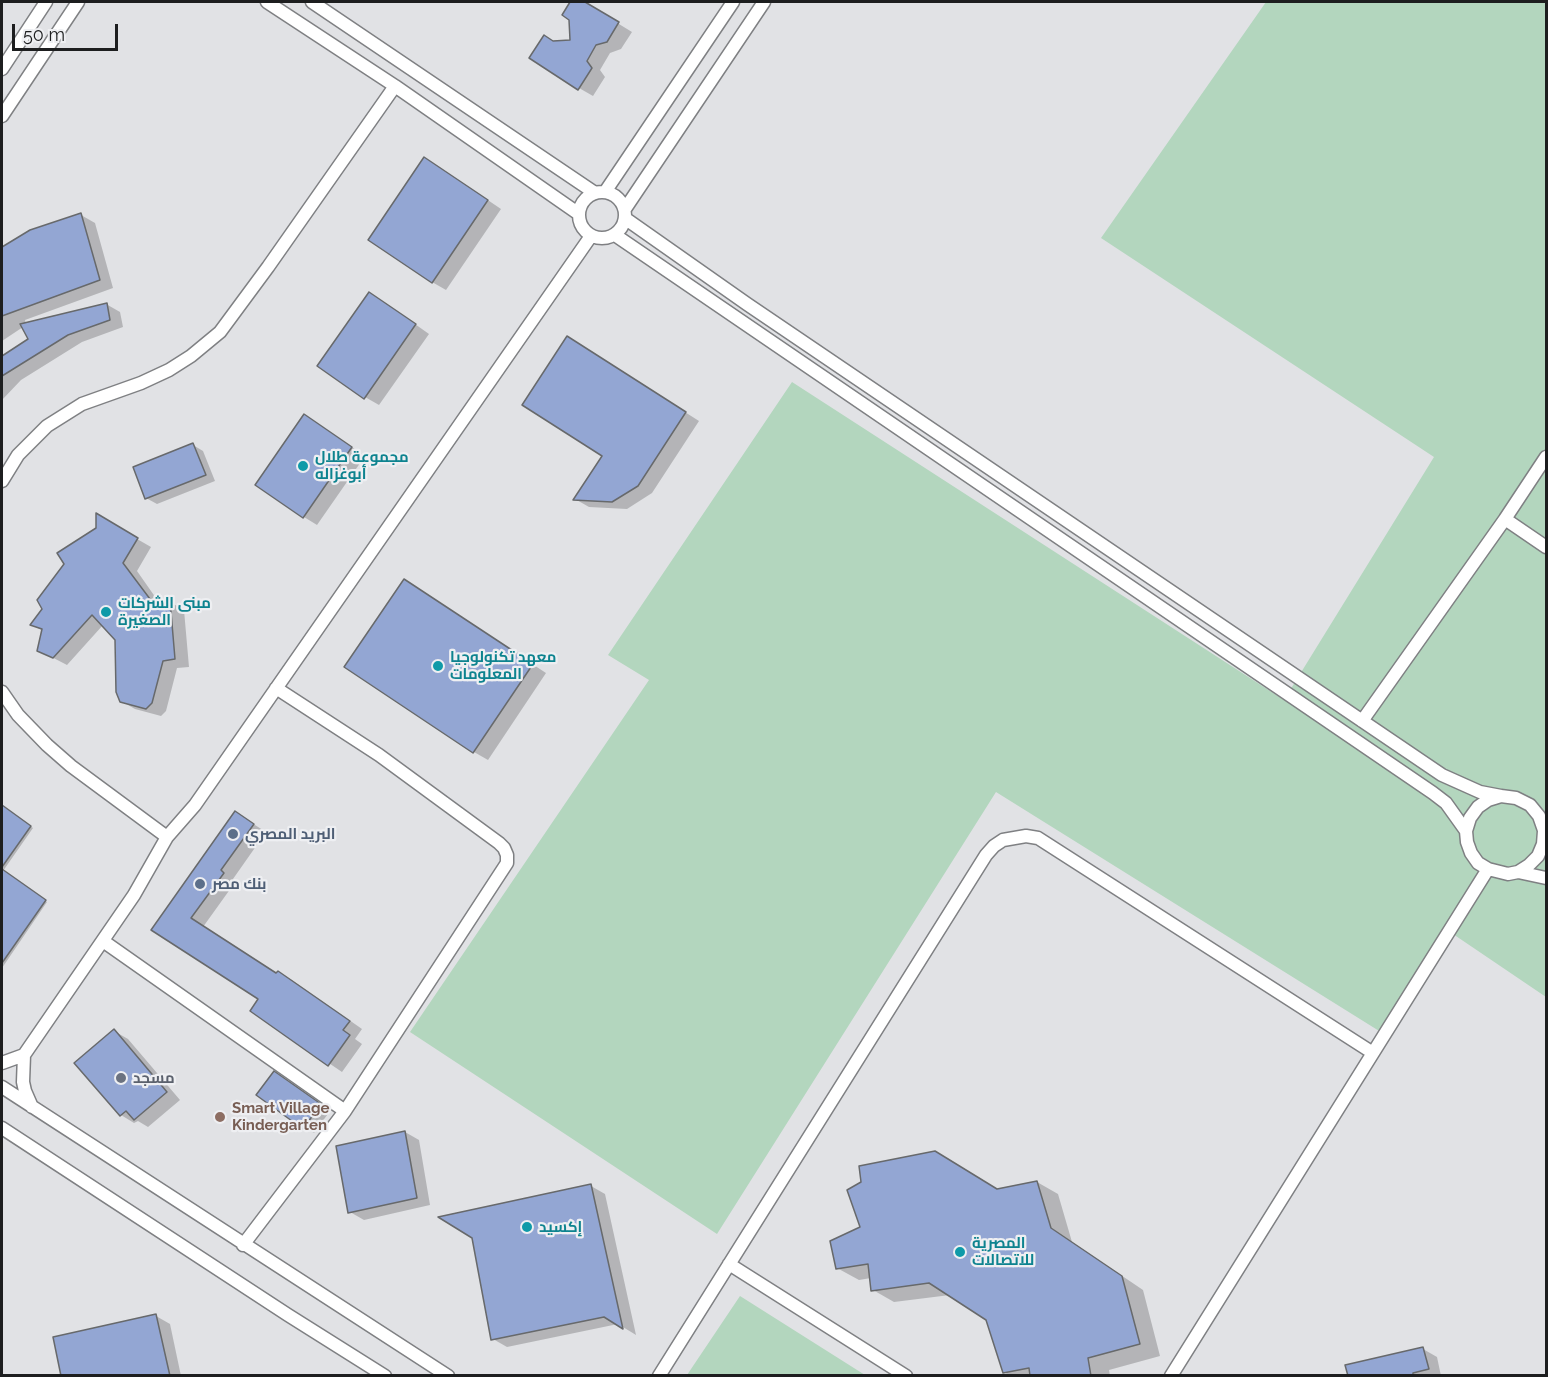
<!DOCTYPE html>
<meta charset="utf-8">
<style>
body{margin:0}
#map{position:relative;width:1548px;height:1377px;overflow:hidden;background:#e1e2e5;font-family:Raleway,sans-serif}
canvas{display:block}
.frame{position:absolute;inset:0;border:3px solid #1d1e1f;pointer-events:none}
.scale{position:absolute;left:12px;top:24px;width:106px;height:27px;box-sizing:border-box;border:3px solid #1d1e1f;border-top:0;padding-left:8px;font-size:18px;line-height:21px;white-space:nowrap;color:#1d1e1f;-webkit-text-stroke:4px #eeeff2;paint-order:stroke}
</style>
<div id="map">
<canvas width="1548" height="1377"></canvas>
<div class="frame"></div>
<div class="scale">50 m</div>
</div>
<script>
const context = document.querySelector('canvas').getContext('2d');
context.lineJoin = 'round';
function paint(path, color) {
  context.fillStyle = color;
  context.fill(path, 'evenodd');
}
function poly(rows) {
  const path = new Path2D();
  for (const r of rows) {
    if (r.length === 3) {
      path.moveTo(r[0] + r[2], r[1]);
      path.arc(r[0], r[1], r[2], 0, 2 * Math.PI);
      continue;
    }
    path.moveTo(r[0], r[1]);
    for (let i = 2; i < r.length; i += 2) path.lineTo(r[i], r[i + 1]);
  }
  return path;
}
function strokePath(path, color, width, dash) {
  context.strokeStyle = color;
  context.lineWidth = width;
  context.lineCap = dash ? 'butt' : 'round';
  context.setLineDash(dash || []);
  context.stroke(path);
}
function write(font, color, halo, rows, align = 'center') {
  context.font = font + ' Raleway,Cairo,sans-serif';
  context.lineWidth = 4.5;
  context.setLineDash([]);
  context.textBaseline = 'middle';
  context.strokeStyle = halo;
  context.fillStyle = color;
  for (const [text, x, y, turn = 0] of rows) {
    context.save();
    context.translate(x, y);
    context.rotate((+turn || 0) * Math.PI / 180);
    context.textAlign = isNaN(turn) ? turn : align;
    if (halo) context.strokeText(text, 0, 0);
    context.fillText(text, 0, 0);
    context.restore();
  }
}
paint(poly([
 [1266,2,1546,2,1546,997,1450,932,1384,1034,996,792,717,1234,410,1032,649,680,608,655,792,382,1284,700,1434,457,1101,238],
 [740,1296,865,1375,687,1375]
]), '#b3d6be');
paint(poly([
 [572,2,583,2,632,32,621,49,610,53,600,70,605,77,593,96,579,88,553,43,572,42,571,19,564,14],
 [439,167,501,209,446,290,432,282],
 [81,215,95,223,113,288,25,320,26,324,106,304,120,312,123,327,82,342,21,380,2,400,2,358,31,340,23,327,2,341,2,248,30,232],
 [384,302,429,334,379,405,365,397],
 [581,346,699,421,652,493,627,509,589,507,575,499,604,456],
 [318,424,365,456,317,525,304,517],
 [193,445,203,451,215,481,157,504,146,498],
 [97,516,151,547,137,571,158,601,170,602,184,610,189,667,177,668,166,711,161,716,135,709,121,701,117,639,103,625,67,665,38,650,43,631,32,625,97,528],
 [418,589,546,673,488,760,474,752],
 [2,806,33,828,3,871,47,902,2,968],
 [236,813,266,832,233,879,236,881,203,927,277,975,279,973,292,980,362,1029,355,1039,362,1044,342,1072,252,1011,260,999,154,930],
 [114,1031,128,1039,180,1100,148,1127,138,1121,134,1123,121,1115],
 [284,1079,330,1111,314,1133,304,1127],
 [405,1132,419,1140,430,1205,364,1220,350,1212],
 [1037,1182,1058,1194,1072,1242,1143,1290,1160,1356,1109,1370,1110,1376,1010,1376,1004,1372,988,1319,950,1295,894,1302,873,1290,871,1278,859,1280,837,1268,998,1190],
 [591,1186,605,1194,636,1335,618,1324,507,1347,493,1339],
 [156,1316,170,1324,181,1376,63,1376],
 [1423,1349,1437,1357,1441,1376,1349,1376]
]), '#0003');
const building = poly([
 [570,2,585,2,619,22,607,42,596,45,587,61,592,68,578,90,529,58,544,35,553,41,570,40,569,20,562,15,570,2],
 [424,157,488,200,432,283,368,240,424,157],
 [81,213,100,280,2,316,2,247,30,230,81,213],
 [369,292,416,324,364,399,317,366,369,292],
 [107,303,110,320,68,335,2,376,2,356,28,339,20,324,107,303],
 [567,336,686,412,638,486,612,502,573,500,602,456,522,405,567,336],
 [304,414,352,447,303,518,255,485,304,414],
 [193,443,206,475,145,499,133,467,193,443],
 [96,513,138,538,123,563,150,599,170,600,175,659,163,661,152,703,146,709,120,702,116,692,115,640,92,615,53,658,37,651,42,629,30,625,42,609,37,600,64,564,57,553,96,528,96,513],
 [404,579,533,664,473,753,344,667,404,579],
 [2,805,31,826,2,867,2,805],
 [235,811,254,824,221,870,224,873,191,918,276,973,278,971,350,1021,343,1030,350,1035,328,1066,250,1011,258,999,151,930,235,811],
 [2,869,46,900,2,963,2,869],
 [114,1029,167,1092,134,1120,126,1111,120,1116,74,1063,114,1029],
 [274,1071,321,1104,303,1129,256,1095,274,1071],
 [405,1131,417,1198,348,1213,336,1146,405,1131],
 [935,1151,997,1189,1037,1181,1051,1228,1122,1276,1140,1344,1088,1358,1091,1376,1030,1376,1029,1368,1003,1373,986,1320,929,1283,871,1291,868,1264,836,1269,830,1241,860,1227,847,1190,861,1182,859,1166,935,1151],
 [591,1184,623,1329,604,1317,491,1340,472,1238,438,1217,591,1184],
 [156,1314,170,1376,61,1376,53,1337,156,1314],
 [1423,1347,1429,1369,1413,1373,1413,1376,1348,1376,1345,1365,1423,1347]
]);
paint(building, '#93a6d3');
strokePath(building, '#67696b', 1.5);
const minor = poly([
 [267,2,395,86,579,214],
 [312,2,595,193],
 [2,69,46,2],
 [2,116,78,2],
 [602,215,23],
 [605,192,733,2],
 [625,209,764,2],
 [626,219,747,304,1442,775,1480,792,1501,796],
 [615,235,1433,793,1446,803,1466,831],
 [2,481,18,455,47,426,82,404,141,383,169,370,191,356,220,332,268,267,395,86],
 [1505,519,1546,547],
 [2,692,18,715,47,745,71,766,167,837],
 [1362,721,1505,519,1546,457],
 [1544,831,1543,844,1538,856,1529,865,1518,872,1508,874,1488,869,1478,863,1471,853,1467,842,1466,831,1470,818,1478,807,1488,800,1501,796,1516,798,1530,805,1539,816,1546,836],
 [1518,872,1546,878],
 [103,941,345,1111],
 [2,1063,24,1055],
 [2,1087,448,1376],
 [32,1107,25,1091,23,1082,24,1055,134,895,167,837,195,805,591,236],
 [2,1128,288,1315,385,1376],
 [243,1245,345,1111,507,863,507,855,504,848,499,843,379,755,276,688],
 [729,1264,906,1376],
 [659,1376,986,855,994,846,1003,840,1026,836,1038,838,1373,1053],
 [1171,1376,1488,869]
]);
strokePath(minor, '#7f8083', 15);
strokePath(minor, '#fff', 12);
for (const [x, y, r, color] of [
 [303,466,6,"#0f9aa8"],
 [106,612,6,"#0f9aa8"],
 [438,666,6,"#0f9aa8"],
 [233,834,6,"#5c6f8a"],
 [200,884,6,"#5c6f8a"],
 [121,1078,6,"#6b7280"],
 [220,1117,6,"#8d6e63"],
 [527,1227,6,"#0f9aa8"],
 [960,1252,6,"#0f9aa8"]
]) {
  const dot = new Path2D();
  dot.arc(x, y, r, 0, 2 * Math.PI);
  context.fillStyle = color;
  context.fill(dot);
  strokePath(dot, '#eeeff2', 2);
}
write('bold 15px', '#0d838f', '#eeeff2', [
 ["مجموعة طلال",315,457],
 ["أبوغزاله",315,474],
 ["مبنى الشركات",118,603],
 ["الصغيرة",118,620],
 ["معهد تكنولوجيا",450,657],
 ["المعلومات",450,674],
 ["إكسيد",539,1227],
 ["المصرية",972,1243],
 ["للاتصالات",972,1260]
], 'left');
write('bold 15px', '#4e5e75', '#eeeff2', [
 ["البريد المصري",245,834],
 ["بنك مصر",212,884]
], 'left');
write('bold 15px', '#5b616d', '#eeeff2', [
 ["مسجد",133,1078]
], 'left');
write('bold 15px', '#785e54', '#eeeff2', [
 ["Smart Village",232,1108],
 ["Kindergarten",232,1125]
], 'left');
</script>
